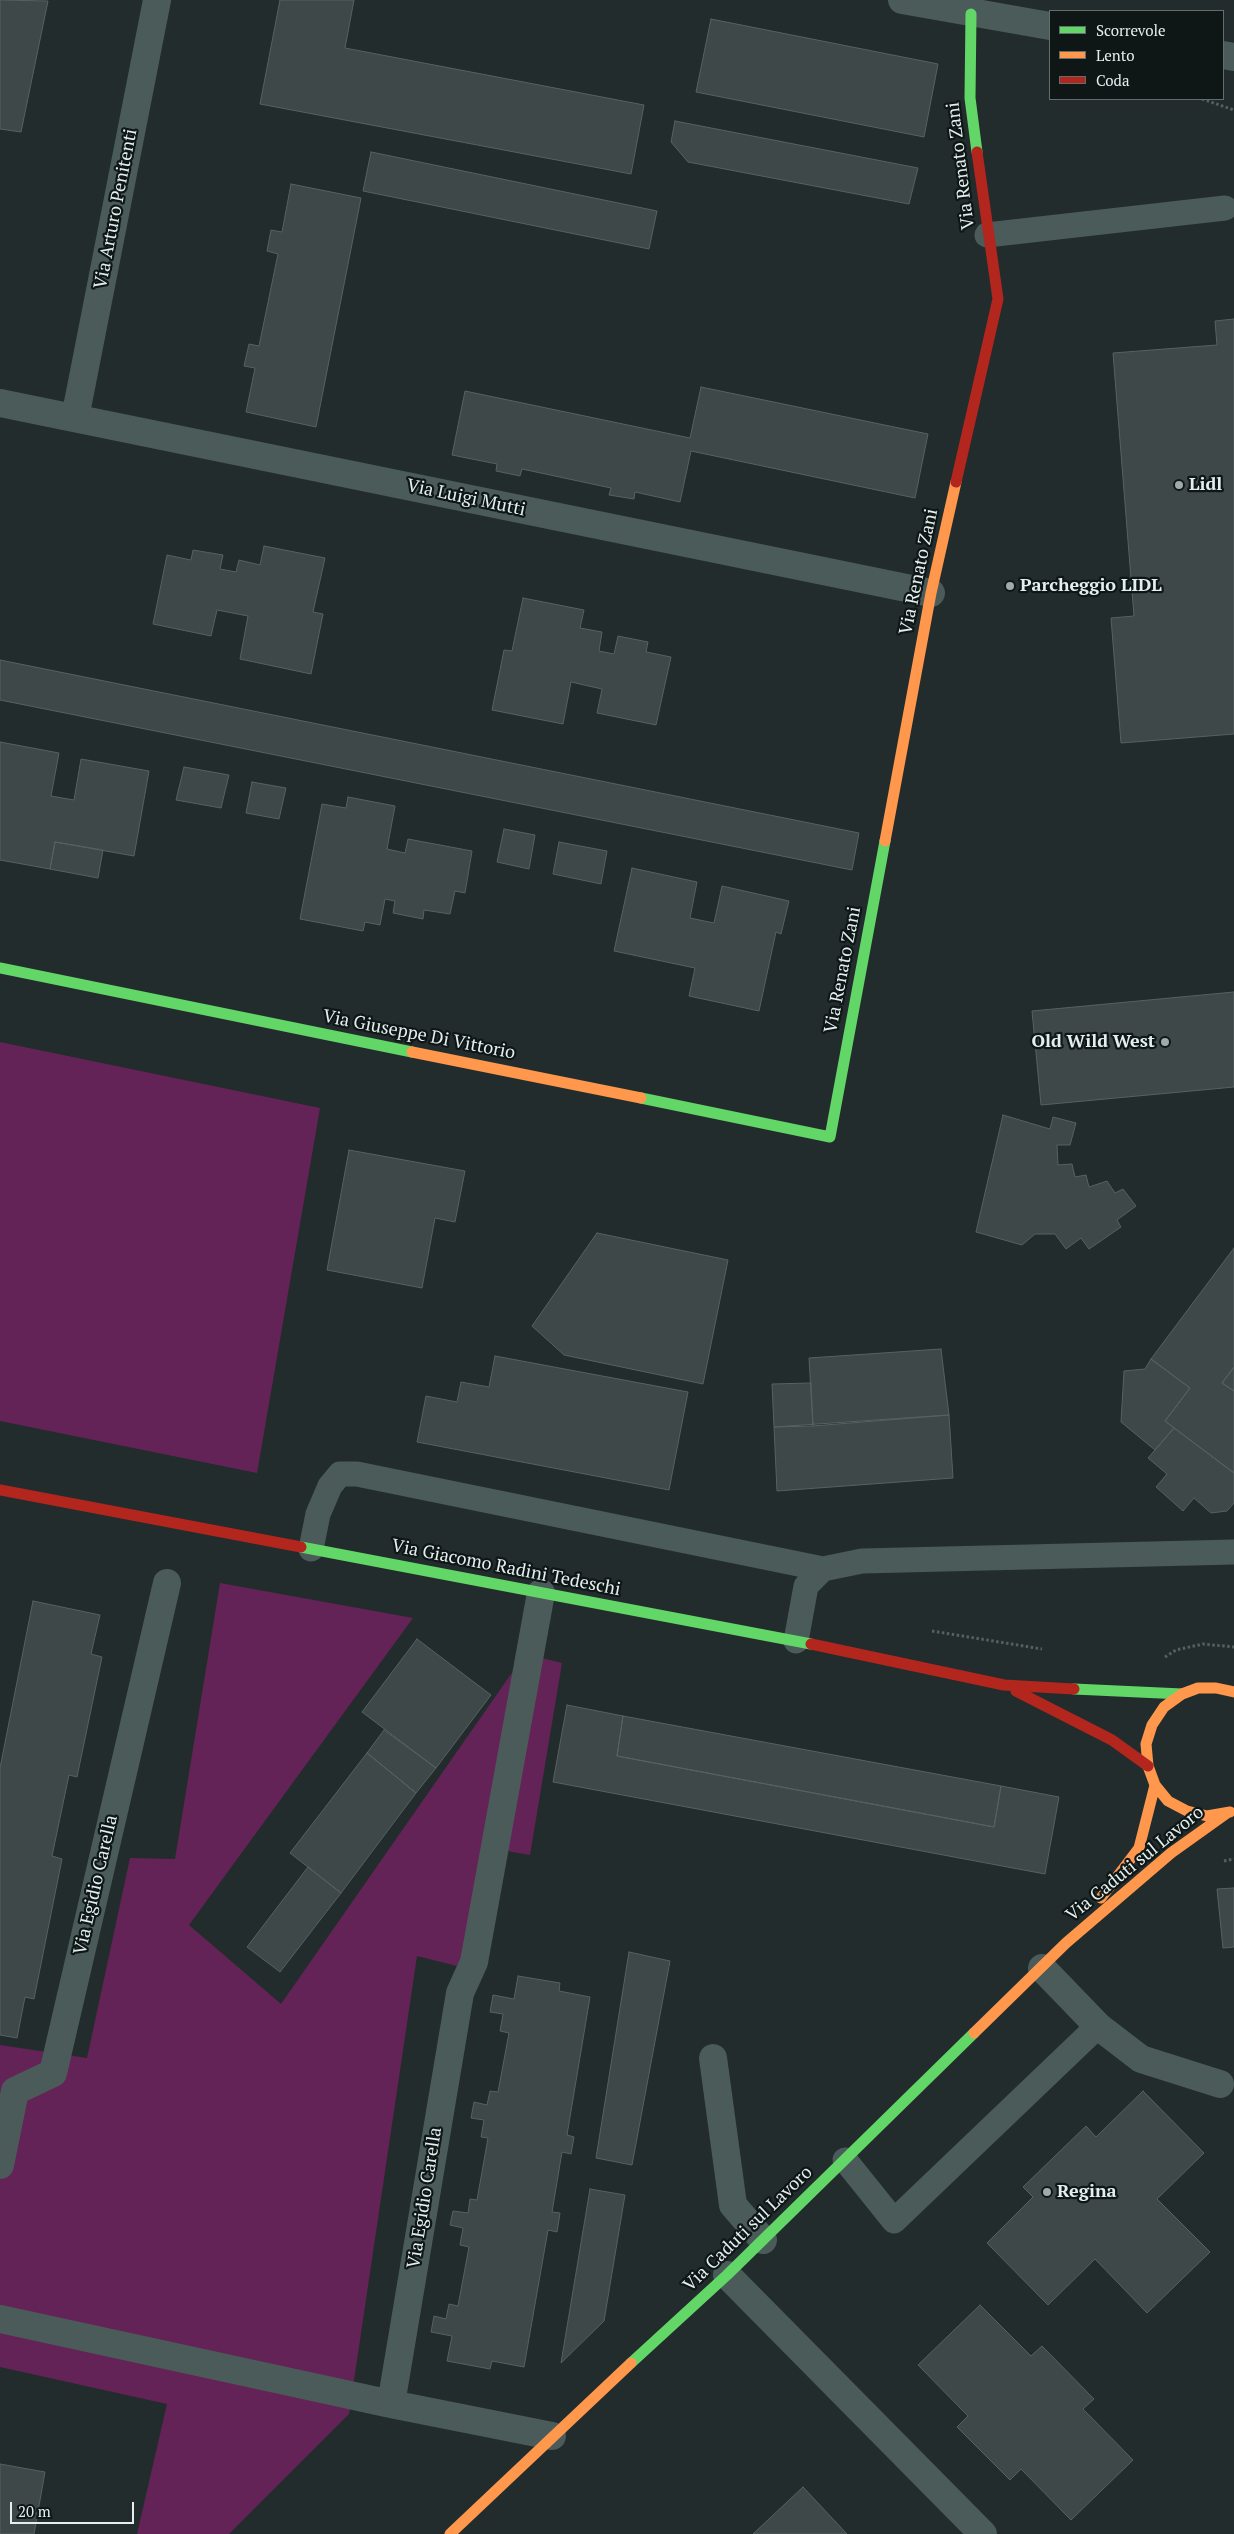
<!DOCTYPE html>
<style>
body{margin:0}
#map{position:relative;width:1234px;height:2534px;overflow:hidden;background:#222c2c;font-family:"PT Serif",serif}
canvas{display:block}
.legend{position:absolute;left:1049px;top:10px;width:175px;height:90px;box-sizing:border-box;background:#0e1716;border:1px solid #636d6c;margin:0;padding:6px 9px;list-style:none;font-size:15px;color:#e3efee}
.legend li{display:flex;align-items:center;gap:10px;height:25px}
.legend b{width:25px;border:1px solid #636d6c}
.scale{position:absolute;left:10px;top:2502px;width:124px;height:22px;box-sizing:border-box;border:2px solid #e3efee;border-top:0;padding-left:6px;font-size:15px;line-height:18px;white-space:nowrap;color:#e3efee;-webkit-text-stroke:4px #0e1716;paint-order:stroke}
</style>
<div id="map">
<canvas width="1234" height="2534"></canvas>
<ul class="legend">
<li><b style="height:6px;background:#63d668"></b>Scorrevole</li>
<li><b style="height:6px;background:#ff974d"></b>Lento</li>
<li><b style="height:6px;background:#b3261e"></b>Coda</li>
</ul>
<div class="scale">20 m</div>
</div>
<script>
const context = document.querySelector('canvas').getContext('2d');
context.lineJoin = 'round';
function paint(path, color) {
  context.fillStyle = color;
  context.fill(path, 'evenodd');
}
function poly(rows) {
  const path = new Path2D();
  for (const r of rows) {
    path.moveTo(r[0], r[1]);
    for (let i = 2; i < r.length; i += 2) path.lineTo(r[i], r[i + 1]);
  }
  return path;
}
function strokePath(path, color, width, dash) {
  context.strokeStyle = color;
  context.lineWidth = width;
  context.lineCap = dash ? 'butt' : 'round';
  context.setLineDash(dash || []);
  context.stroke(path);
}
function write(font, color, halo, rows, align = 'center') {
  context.font = font + ' "PT Serif",serif';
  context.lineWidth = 4.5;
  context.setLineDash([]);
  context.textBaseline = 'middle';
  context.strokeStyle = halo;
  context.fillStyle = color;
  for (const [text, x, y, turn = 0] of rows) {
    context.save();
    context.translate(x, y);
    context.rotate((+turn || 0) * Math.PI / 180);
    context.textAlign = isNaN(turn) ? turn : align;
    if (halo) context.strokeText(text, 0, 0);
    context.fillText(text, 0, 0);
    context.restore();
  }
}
paint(poly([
 [0,1042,320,1108,257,1473,0,1421],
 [220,1583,413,1618,189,1925,281,2004,525,1654,562,1663,530,1855,484,1847,461,1967,417,1956,349,2414,229,2534,137,2534,167,2404,0,2367,0,2045,87,2058,130,1858,175,1859]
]), '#642356');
const building = poly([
 [0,0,48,1,21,132,0,129,0,0],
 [280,0,354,0,345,48,644,105,631,174,260,104,280,0],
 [711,19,938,64,924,137,696,92,711,19],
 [675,121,918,168,909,204,688,162,671,142,675,121],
 [371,152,657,211,649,249,363,191,371,152],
 [291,184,361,198,316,427,246,412,255,368,244,366,249,344,259,346,278,254,267,251,271,230,282,232,291,184],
 [1234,319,1234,734,1121,743,1111,618,1134,616,1113,353,1217,345,1215,321,1234,319],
 [701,387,928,434,915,498,691,451,680,502,635,492,634,499,609,495,611,488,522,469,520,476,496,471,497,464,452,455,465,391,690,438,701,387],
 [264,546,325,558,313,612,323,614,311,674,240,659,248,616,217,610,211,636,153,624,167,555,191,560,193,550,223,555,220,569,236,572,239,560,260,565,264,546],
 [523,598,584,610,580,628,602,632,599,651,614,654,618,636,648,642,646,652,671,657,656,725,597,713,602,689,571,682,563,724,492,710,504,650,512,651,523,598],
 [0,660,859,833,852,870,0,700,0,660],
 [0,742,59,753,51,796,74,800,81,759,149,771,134,856,55,842,50,869,0,860,0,742],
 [184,767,229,775,221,808,176,800,184,767],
 [252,782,286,788,279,819,246,813,252,782],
 [348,797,395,806,387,849,405,853,408,839,472,851,465,893,455,891,450,914,424,910,423,919,393,913,395,901,385,899,380,925,365,922,363,931,300,919,322,804,346,808,348,797],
 [504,829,535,835,529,869,497,862,504,829],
 [55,842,103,850,98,878,50,869,55,842],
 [559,842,607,851,601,884,553,874,559,842],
 [632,868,697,882,690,918,714,923,722,886,789,901,781,934,776,932,759,1011,689,996,695,968,614,951,632,868],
 [1234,992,1234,1087,1041,1105,1032,1011,1234,992],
 [1003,1115,1050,1129,1053,1117,1076,1123,1070,1145,1057,1145,1058,1165,1072,1164,1075,1177,1086,1175,1089,1187,1107,1181,1115,1193,1123,1189,1136,1206,1117,1220,1121,1227,1089,1249,1081,1238,1066,1249,1055,1234,1035,1234,1022,1245,976,1232,1003,1115],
 [349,1150,465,1171,455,1222,435,1218,422,1288,327,1270,349,1150],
 [597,1233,728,1260,703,1384,564,1355,532,1326,597,1233],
 [1234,1248,1234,1367,1222,1383,1234,1391,1234,1473,1165,1421,1190,1388,1151,1359,1234,1248],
 [941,1349,949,1415,813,1426,809,1358,941,1349],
 [495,1356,688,1392,669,1490,417,1442,426,1396,457,1402,461,1382,489,1387,495,1356],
 [1151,1359,1190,1388,1165,1421,1174,1428,1155,1450,1121,1422,1124,1371,1145,1369,1151,1359],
 [1234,1367,1234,1391,1222,1383,1234,1367],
 [811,1383,813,1426,774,1427,772,1384,811,1383],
 [949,1415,953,1478,777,1491,774,1427,949,1415],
 [1174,1428,1234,1473,1234,1503,1227,1511,1211,1513,1194,1498,1183,1511,1156,1487,1167,1474,1148,1458,1174,1428],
 [33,1601,100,1615,91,1654,102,1657,77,1777,69,1775,52,1856,62,1859,34,1999,25,1997,17,2038,0,2035,0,1768,33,1601],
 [417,1639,491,1695,436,1768,362,1712,417,1639],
 [567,1705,623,1716,617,1756,994,1827,1001,1786,1059,1797,1045,1874,553,1782,567,1705],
 [623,1716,1001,1786,994,1827,617,1756,623,1716],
 [384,1730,436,1768,416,1793,367,1753,384,1730],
 [367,1753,416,1793,341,1893,290,1853,367,1753],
 [308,1867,341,1893,280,1972,247,1947,308,1867],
 [1234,1888,1234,1947,1223,1948,1217,1889,1234,1888],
 [629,1952,670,1961,632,2165,596,2158,629,1952],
 [518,1976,560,1983,559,1991,590,1997,567,2135,574,2137,571,2154,562,2152,552,2212,560,2213,557,2232,548,2230,524,2367,492,2361,490,2369,447,2361,452,2336,431,2332,434,2316,446,2319,449,2304,458,2306,469,2247,460,2245,463,2228,450,2225,453,2211,468,2213,470,2199,477,2200,488,2138,481,2137,484,2120,471,2118,474,2102,487,2105,490,2091,498,2092,509,2033,500,2031,503,2014,490,2012,493,1995,514,1999,518,1976],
 [1143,2091,1204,2153,1157,2199,1210,2252,1147,2313,1095,2259,1048,2305,987,2243,1033,2197,1023,2187,1086,2126,1096,2137,1143,2091],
 [590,2189,625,2195,604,2321,561,2363,590,2189],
 [980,2305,1031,2356,1042,2346,1094,2399,1083,2409,1133,2460,1071,2520,1021,2469,1010,2480,957,2427,968,2416,918,2365,980,2305],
 [0,2464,45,2472,34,2534,0,2534,0,2464],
 [803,2487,847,2534,753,2534,803,2487]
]);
paint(building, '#3f4848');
strokePath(building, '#586161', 1);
strokePath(poly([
 [1202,99,1234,110],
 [932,1631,1042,1649],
 [1165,1657,1176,1650,1203,1644,1234,1647],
 [1224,1861,1234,1859]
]), '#546161', 3, [2.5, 2.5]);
strokePath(poly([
 [987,235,1225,208],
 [311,1549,318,1514,330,1486,340,1474,357,1474,823,1569],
 [796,1641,806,1586,823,1569,862,1561,1234,1552],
 [845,2160,894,2221,1098,2026]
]), '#4a5b5a', 25);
strokePath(poly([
 [902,0,1050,26],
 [1223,55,1234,57],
 [0,403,931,593],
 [75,418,157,0],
 [1042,1968,1098,2026,1141,2059,1220,2084],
 [713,2058,733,2205,763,2240],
 [15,2091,53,2073,167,1583],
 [0,2165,15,2091],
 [727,2275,983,2534],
 [0,2319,391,2404,552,2436],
 [391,2404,460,1993,474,1962,541,1593]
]), '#4a5b5a', 28);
strokePath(poly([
 [971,14,970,98,977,152],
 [0,968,412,1052],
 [641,1098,830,1137,885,841],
 [301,1547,811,1644],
 [1074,1689,1182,1694],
 [631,2363,727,2275,974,2033]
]), '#63d668', 11);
strokePath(poly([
 [885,841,931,593,956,482],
 [412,1052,641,1098],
 [1230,1812,1207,1816,1187,1811,1168,1801,1155,1785,1148,1766,1146,1744,1152,1725,1164,1707,1182,1694,1198,1688,1216,1688,1234,1692],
 [1101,1898,1139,1848,1155,1785],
 [974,2033,1066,1943,1171,1853,1227,1813],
 [450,2534,631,2363]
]), '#ff974d', 11);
strokePath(poly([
 [956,482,998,299,977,152],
 [0,1490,301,1547],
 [811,1644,1004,1685,1074,1689],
 [1016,1691,1112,1740,1148,1766]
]), '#b3261e', 11);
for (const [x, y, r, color] of [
 [1179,485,5,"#9fabaa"],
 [1010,586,5,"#9fabaa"],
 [1165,1042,5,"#9fabaa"],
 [1047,2192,5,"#9fabaa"]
]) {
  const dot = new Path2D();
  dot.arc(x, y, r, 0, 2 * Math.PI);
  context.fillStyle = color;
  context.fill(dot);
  strokePath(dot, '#0e1716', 2);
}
write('18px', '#e3efee', '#0e1716', [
 ["Via Renato Zani",961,166,-97],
 ["Via Arturo Penitenti",116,209,-79],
 ["Via Luigi Mutti",466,498,12],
 ["Via Renato Zani",919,572,-78],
 ["Via Renato Zani",843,970,-79],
 ["Via Giuseppe Di Vittorio",419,1035,11],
 ["Via Giacomo Radini Tedeschi",506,1568,11],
 ["Via Caduti sul Lavoro",1135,1864,-39],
 ["Via Egidio Carella",96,1885,-77],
 ["Via Egidio Carella",425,2198,-81],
 ["Via Caduti sul Lavoro",748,2229,-44]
]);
write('bold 18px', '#e3efee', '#0e1716', [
 ["Lidl",1189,485],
 ["Parcheggio LIDL",1020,586],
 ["Old Wild West",1155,1042,"right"],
 ["Regina",1057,2192]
], 'left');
</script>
